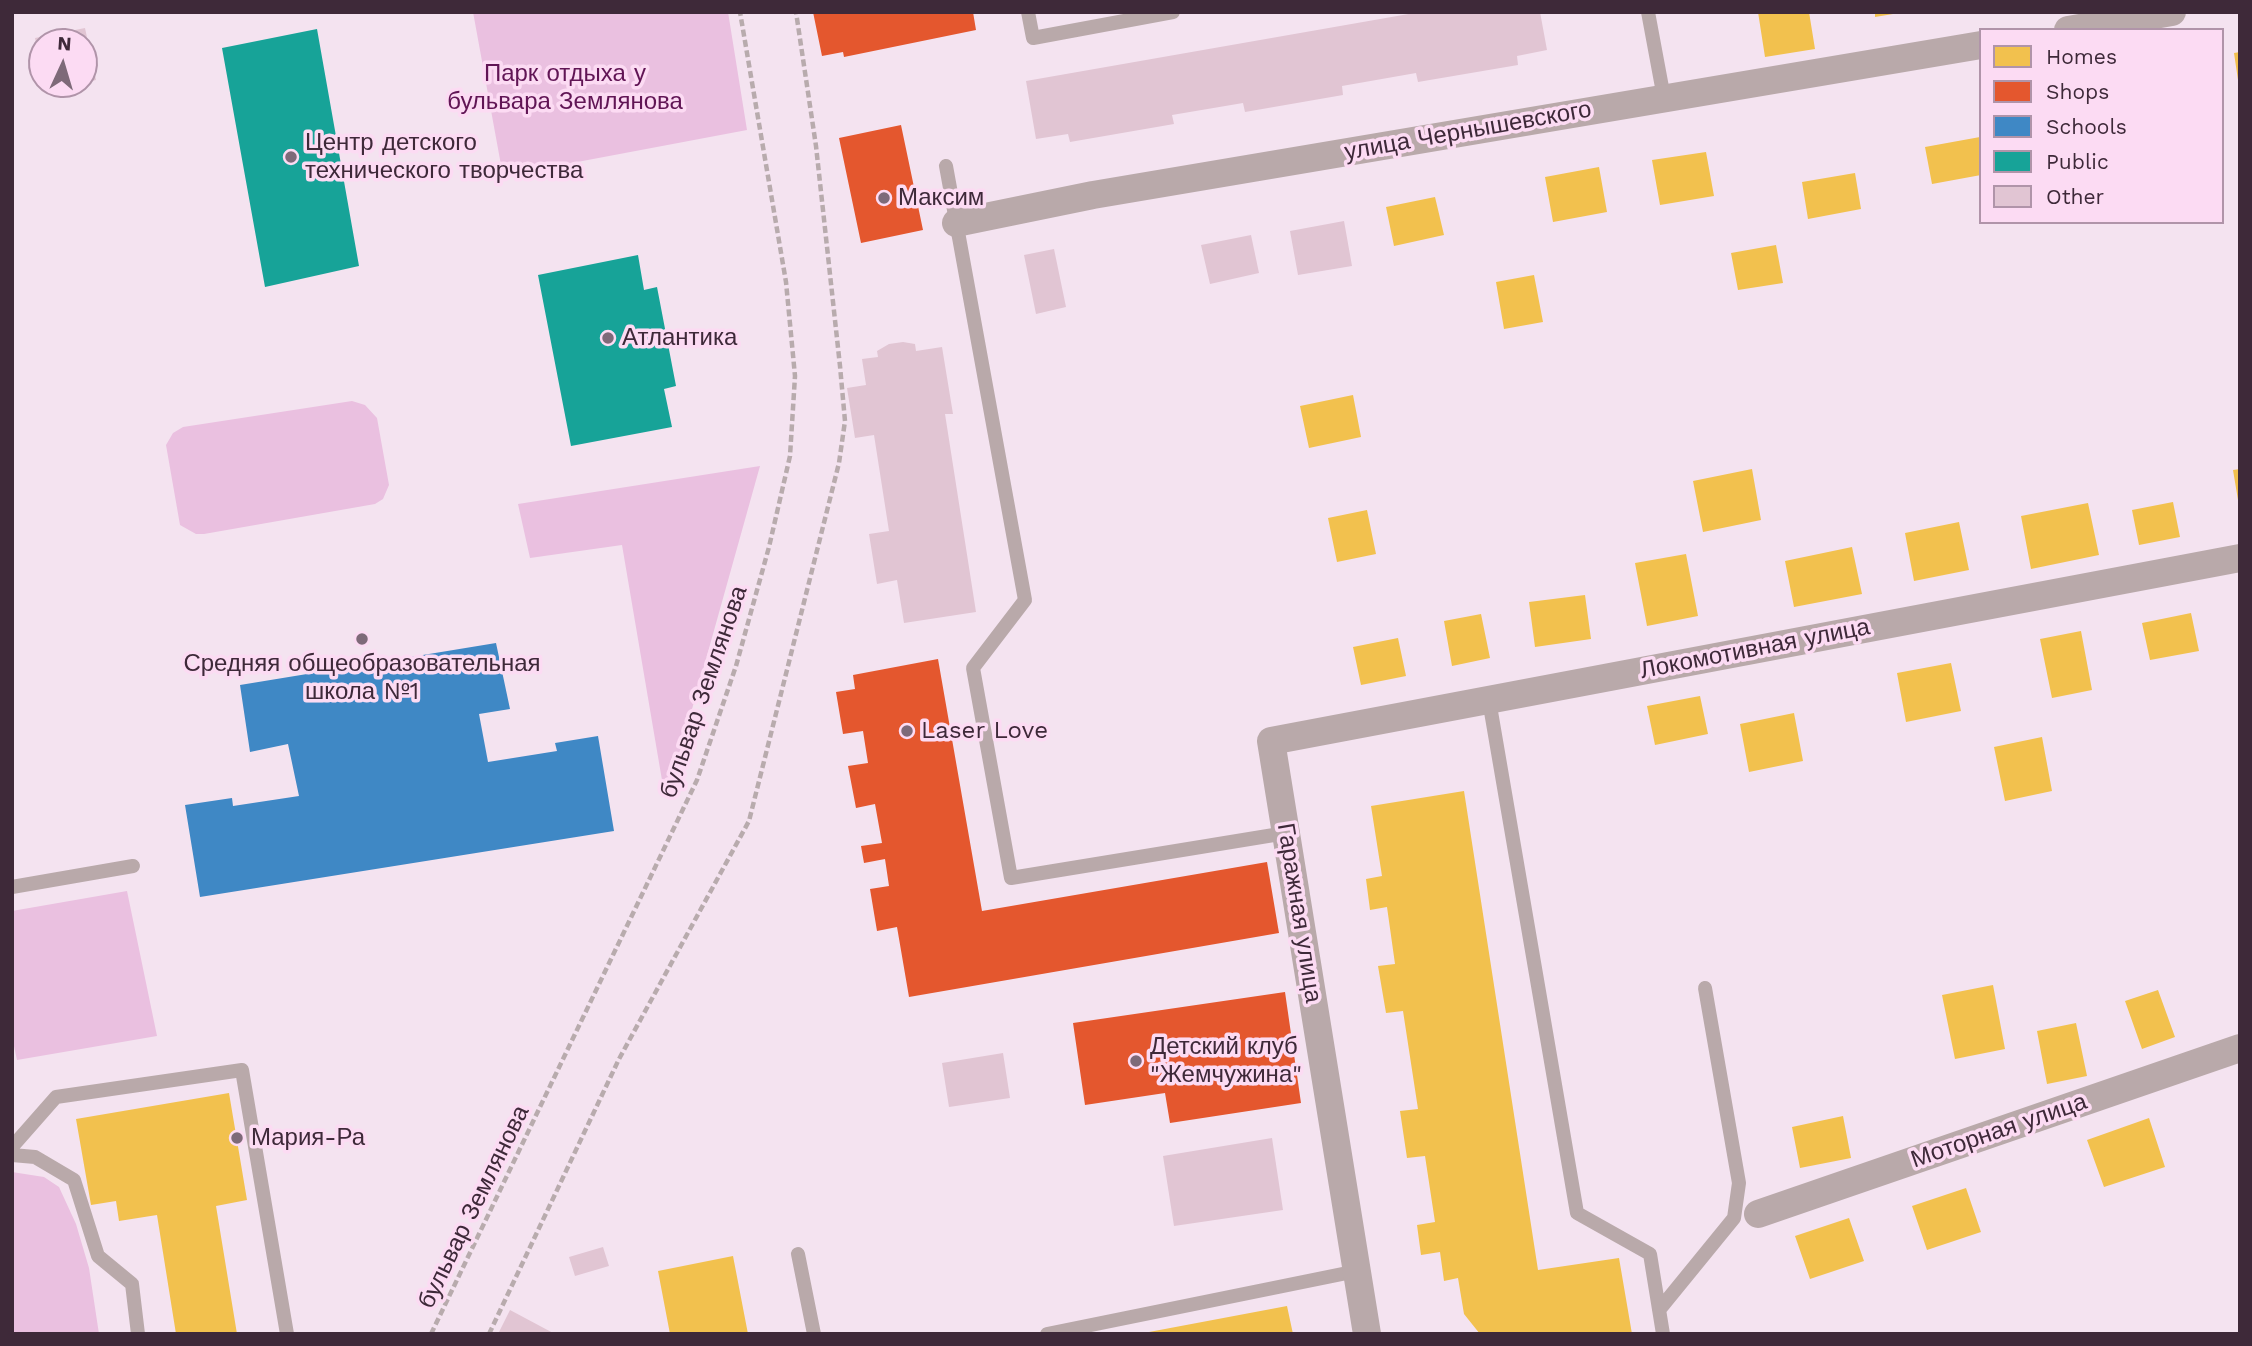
<!DOCTYPE html>
<meta charset="utf-8">
<style>
body{margin:0}
#map{position:relative;width:2252px;height:1346px;overflow:hidden;background:#f4e3f0;font-family:"Work Sans",sans-serif}
canvas{display:block}
.frame{position:absolute;inset:0;border:14px solid #3e2939;pointer-events:none}
.legend{position:absolute;left:1979px;top:28px;width:245px;height:196px;box-sizing:border-box;background:#fcdbf3;border:2px solid #b094a9;margin:0;padding:9px 12px;list-style:none;font-size:21px;color:#3e2939}
.legend li{display:flex;align-items:center;gap:14px;height:35px}
.legend b{width:35px;border:2px solid #b094a9}
.north{position:absolute;left:28px;top:28px;width:70px;height:70px;box-sizing:border-box;background:#fcdbf3;border:2px solid #b094a9;border-radius:50%;rotate:4deg;font-size:19px;font-weight:700;line-height:28px;text-align:center;color:#3e2939}
.north::after{content:'';display:block;margin:auto;width:24px;height:32px;background:#7e6a79;clip-path:polygon(50% 0,100% 100%,50% 72%,0 100%)}
</style>
<div id="map">
<canvas width="2252" height="1346"></canvas>
<div class="frame"></div>
<ul class="legend">
<li><b style="height:19px;background:#f2c14e"></b>Homes</li>
<li><b style="height:19px;background:#e4572e"></b>Shops</li>
<li><b style="height:19px;background:#3f88c5"></b>Schools</li>
<li><b style="height:19px;background:#17a398"></b>Public</li>
<li><b style="height:19px;background:#e1c5d3"></b>Other</li>
</ul>
<div class="north">N</div>
</div>
<script>
const context = document.querySelector('canvas').getContext('2d');
context.lineJoin = 'round';
function paint(path, color) {
  context.fillStyle = color;
  context.fill(path, 'evenodd');
}
function poly(rows) {
  const path = new Path2D();
  for (const r of rows) {
    path.moveTo(r[0], r[1]);
    for (let i = 2; i < r.length; i += 2) path.lineTo(r[i], r[i + 1]);
  }
  return path;
}
function strokePath(path, color, width, dash) {
  context.strokeStyle = color;
  context.lineWidth = width;
  context.lineCap = dash ? 'butt' : 'round';
  context.setLineDash(dash || []);
  context.stroke(path);
}
function write(font, color, halo, rows, align = 'center') {
  context.font = font + ' "Work Sans",sans-serif';
  context.lineWidth = 7;
  context.setLineDash([]);
  context.textBaseline = 'middle';
  context.strokeStyle = halo;
  context.fillStyle = color;
  for (const [text, x, y, turn = 0] of rows) {
    context.save();
    context.translate(x, y);
    context.rotate((+turn || 0) * Math.PI / 180);
    context.textAlign = isNaN(turn) ? turn : align;
    if (halo) context.strokeText(text, 0, 0);
    context.fillText(text, 0, 0);
    context.restore();
  }
}
paint(poly([
 [473,12,728,12,747,130,503,176],
 [352,401,365,405,377,418,389,485,383,499,375,504,204,534,196,534,180,525,166,445,173,433,183,427],
 [760,466,675,770,664,792,622,545,530,558,518,504],
 [127,891,157,1036,17,1060,12,1037,12,911],
 [12,1172,44,1177,59,1187,76,1224,89,1268,99,1334,12,1334]
]), '#eac0e0');
paint(poly([
 [1758,12,1809,12,1815,49,1765,57],
 [1875,12,1893,12,1893,14,1875,17],
 [2240,52,2240,80,2238,80,2234,53],
 [1980,137,1981,175,1932,184,1925,147],
 [1706,152,1714,196,1660,205,1652,160],
 [1599,167,1607,212,1553,222,1545,177],
 [1855,173,1861,209,1808,219,1802,182],
 [1435,197,1444,235,1394,246,1386,207],
 [1776,245,1783,283,1738,290,1731,253],
 [1534,275,1543,322,1504,329,1496,282],
 [1353,395,1361,437,1309,448,1300,406],
 [1752,469,1761,520,1703,532,1693,481],
 [2240,469,2240,500,2238,500,2233,470],
 [2173,502,2180,537,2139,545,2132,510],
 [2088,503,2099,555,2031,569,2021,516],
 [1367,510,1376,554,1337,562,1328,518],
 [1959,522,1969,570,1914,581,1905,533],
 [1852,547,1862,594,1794,607,1785,561],
 [1686,554,1698,616,1647,626,1635,563],
 [1585,595,1591,639,1535,647,1529,602],
 [2191,613,2199,651,2150,660,2142,623],
 [1481,614,1490,658,1452,666,1444,621],
 [2081,631,2092,690,2052,698,2040,639],
 [1398,638,1406,676,1361,685,1353,647],
 [1951,663,1961,711,1906,722,1897,673],
 [1700,696,1708,734,1655,745,1647,706],
 [1794,713,1803,761,1749,772,1740,724],
 [2042,737,2052,791,2005,801,1994,747],
 [1464,791,1538,1270,1619,1258,1632,1334,1480,1334,1464,1314,1458,1278,1444,1281,1440,1252,1421,1255,1417,1225,1435,1222,1425,1156,1407,1158,1400,1111,1418,1109,1403,1011,1386,1013,1378,966,1395,964,1387,907,1370,910,1366,879,1382,876,1371,806],
 [1993,985,2005,1049,1955,1059,1942,995],
 [2158,990,2175,1037,2142,1049,2125,1001],
 [2076,1023,2087,1076,2047,1084,2037,1031],
 [229,1093,247,1200,216,1206,237,1334,176,1334,157,1215,119,1221,116,1201,91,1205,76,1119],
 [1843,1116,1851,1158,1800,1168,1792,1127],
 [2149,1118,2165,1167,2104,1187,2087,1140],
 [1966,1188,1981,1232,1927,1250,1912,1206],
 [1849,1218,1864,1261,1810,1279,1795,1236],
 [733,1256,748,1334,670,1334,658,1271],
 [1287,1306,1293,1334,1150,1334,1149,1332]
]), '#f2c14e');
paint(poly([
 [813,12,973,12,976,30,844,57,843,52,822,56],
 [901,125,923,230,861,243,839,138],
 [938,659,982,911,1267,862,1279,933,909,997,897,927,877,931,870,889,889,886,885,859,864,863,861,846,882,843,875,804,856,808,848,766,868,763,863,731,843,734,836,692,855,689,853,675],
 [1285,992,1301,1103,1170,1123,1165,1093,1085,1105,1073,1023]
]), '#e4572e');
paint(poly([
 [496,643,510,709,479,714,488,762,557,751,555,743,598,736,614,831,200,897,185,805,232,798,233,806,299,796,288,744,250,752,240,685]
]), '#3f88c5');
paint(poly([
 [317,29,359,266,265,287,222,48],
 [638,255,644,290,657,287,676,386,664,389,672,427,571,446,538,275]
]), '#17a398');
paint(poly([
 [1420,12,1540,12,1547,50,1517,56,1518,65,1418,82,1416,73,1342,86,1343,95,1245,112,1243,103,1172,115,1174,124,1070,142,1068,134,1036,139,1026,81],
 [85,28,96,80,84,83,84,42,42,42,41,68,35,38],
 [44,84,72,84,72,85,46,91],
 [1344,221,1352,266,1298,275,1290,231],
 [1251,235,1259,273,1210,284,1201,245],
 [1054,249,1066,307,1036,314,1024,255],
 [903,342,915,344,916,351,942,347,953,414,945,414,976,612,904,623,897,580,877,584,869,534,889,531,874,435,855,438,847,388,866,385,862,359,878,357,877,351,889,344],
 [1003,1053,1010,1098,949,1107,942,1063],
 [1272,1138,1283,1210,1174,1226,1163,1156],
 [603,1247,609,1266,575,1276,569,1257],
 [510,1310,555,1334,498,1334]
]), '#e1c5d3');
strokePath(poly([
 [431,1334,697,780,736,666,769,547,790,456,795,376,786,282,740,12],
 [489,1334,619,1059,749,821,839,463,845,421,840,366,816,146,796,12]
]), '#b8abad', 4.5, [7, 3.5]);
strokePath(poly([
 [1028,12,1033,38,1173,12],
 [1648,12,1664,98],
 [946,166,1025,600,973,668,1011,878,1286,833],
 [1489,700,1577,1213,1650,1254,1663,1334],
 [12,887,133,866],
 [12,1147,56,1097,242,1070,287,1334],
 [12,1155,35,1157,74,1180,98,1256,132,1284,138,1334],
 [798,1254,814,1334],
 [1659,1310,1734,1218,1739,1183,1705,988],
 [1047,1334,1357,1271]
]), '#b9a9aa', 14);
strokePath(poly([
 [2068,30,2172,12],
 [956,223,1093,195,1981,45],
 [1758,1214,2240,1048],
 [1367,1334,1271,741,2240,558]
]), '#b9a9aa', 28);
for (const [x, y, r, color] of [
 [291,157,7,"#7e6a79"],
 [884,198,7,"#7e6a79"],
 [608,338,7,"#7e6a79"],
 [362,639,7,"#7e6a79"],
 [907,731,7,"#7e6a79"],
 [1136,1061,7,"#7e6a79"],
 [237,1138,7,"#7e6a79"]
]) {
  const dot = new Path2D();
  dot.arc(x, y, r, 0, 2 * Math.PI);
  context.fillStyle = color;
  context.fill(dot);
  strokePath(dot, '#fcdbf3', 2.5);
}
write('24px', '#611555', '#fcdbf3', [
 ["Парк отдыха у",565,74],
 ["бульвара Землянова",565,102]
]);
write('24px', '#3e2939', '#fcdbf3', [
 ["улица Чернышевского",1468,131,-10],
 ["Локомотивная улица",1755,649,-11],
 ["бульвар Землянова",704,692,-71],
 ["Гаражная улица",1299,913,81],
 ["Моторная улица",1999,1131,-19],
 ["бульвар Землянова",474,1207,-64]
]);
write('24px', '#3e2939', '#fcdbf3', [
 ["Центр детского",305,143],
 ["технического творчества",305,171],
 ["Максим",898,198],
 ["Атлантика",622,338],
 ["Средняя общеобразовательная",362,664,"center"],
 ["школа №1",362,692,"center"],
 ["Laser Love",921,731],
 ["Детский клуб",1150,1047],
 ["\"Жемчужина\"",1150,1075],
 ["Мария-Ра",251,1138]
], 'left');
</script>
